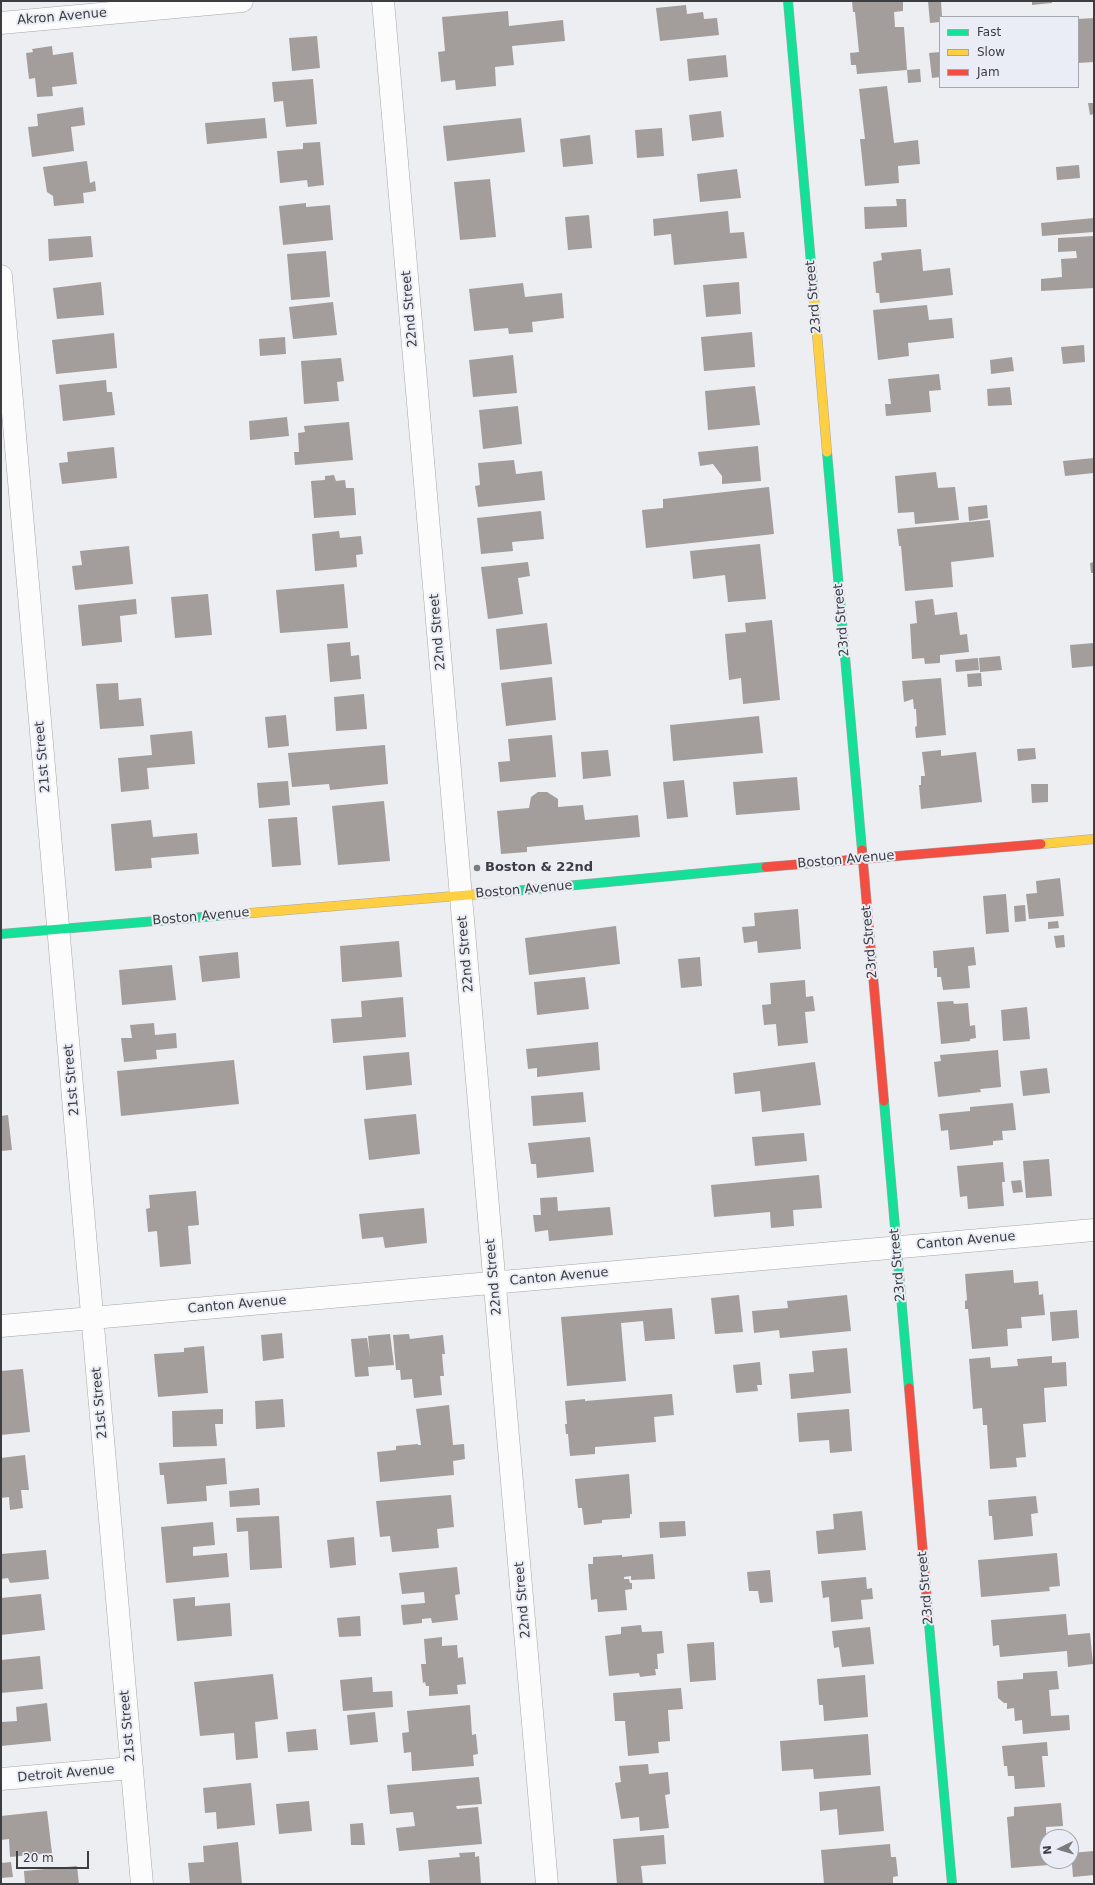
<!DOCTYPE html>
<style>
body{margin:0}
#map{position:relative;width:1095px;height:1885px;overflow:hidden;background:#edeef2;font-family:"DejaVu Sans",sans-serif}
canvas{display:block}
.frame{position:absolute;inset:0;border:2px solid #3c3d40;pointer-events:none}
.legend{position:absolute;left:939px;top:16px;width:140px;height:72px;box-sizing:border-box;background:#eaedf5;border:1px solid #a4a7ad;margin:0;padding:5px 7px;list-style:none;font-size:12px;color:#3c3d40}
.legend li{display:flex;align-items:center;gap:8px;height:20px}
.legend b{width:20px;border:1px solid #a4a7ad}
.north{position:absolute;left:1039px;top:1829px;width:40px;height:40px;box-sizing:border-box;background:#eaedf5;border:1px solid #a4a7ad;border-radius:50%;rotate:265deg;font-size:11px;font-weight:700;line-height:16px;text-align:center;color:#3c3d40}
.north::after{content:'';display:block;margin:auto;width:14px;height:18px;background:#7a7b7e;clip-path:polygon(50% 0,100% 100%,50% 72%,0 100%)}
.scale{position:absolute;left:16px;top:1851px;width:73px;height:18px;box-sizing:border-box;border:2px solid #3c3d40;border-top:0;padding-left:5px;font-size:12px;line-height:14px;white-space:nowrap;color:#3c3d40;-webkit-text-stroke:3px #eaedf5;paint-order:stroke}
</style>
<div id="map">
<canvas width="1095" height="1885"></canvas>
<div class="frame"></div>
<ul class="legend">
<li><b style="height:5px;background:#16e098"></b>Fast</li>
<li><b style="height:5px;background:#ffcf43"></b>Slow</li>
<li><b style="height:5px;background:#f24e42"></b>Jam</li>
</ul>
<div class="north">N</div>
<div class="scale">20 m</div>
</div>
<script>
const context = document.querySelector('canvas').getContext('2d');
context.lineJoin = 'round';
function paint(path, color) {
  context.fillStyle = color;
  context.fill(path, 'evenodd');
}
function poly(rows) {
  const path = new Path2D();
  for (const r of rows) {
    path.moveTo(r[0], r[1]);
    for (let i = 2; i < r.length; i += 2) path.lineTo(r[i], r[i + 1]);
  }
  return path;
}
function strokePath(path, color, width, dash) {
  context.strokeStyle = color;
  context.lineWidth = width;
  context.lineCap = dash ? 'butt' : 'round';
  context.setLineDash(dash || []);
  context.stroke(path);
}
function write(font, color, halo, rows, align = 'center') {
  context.font = font + ' "DejaVu Sans",sans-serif';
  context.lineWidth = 4;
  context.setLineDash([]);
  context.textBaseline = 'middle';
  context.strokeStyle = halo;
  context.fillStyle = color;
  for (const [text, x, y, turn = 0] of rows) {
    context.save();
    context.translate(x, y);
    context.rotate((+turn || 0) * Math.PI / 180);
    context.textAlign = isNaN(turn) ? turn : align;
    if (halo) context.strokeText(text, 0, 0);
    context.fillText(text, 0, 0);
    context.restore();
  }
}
paint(poly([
 [852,1,903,1,903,11,894,12,895,27,904,27,907,70,857,74,856,65,851,65,850,53,859,52,855,12,853,12],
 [928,1,941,1,942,17,940,17,940,22,930,23],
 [1032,1,1052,1,1052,3,1032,5],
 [686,5,687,14,703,12,704,19,717,18,719,35,660,41,656,8],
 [508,11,509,26,563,20,565,41,512,46,514,65,495,67,496,86,456,90,455,80,441,82,438,52,445,51,442,17],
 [1094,18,1094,62,1078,63,1078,19],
 [317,36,320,68,292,71,289,38],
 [52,46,53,55,73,52,77,84,52,87,53,96,37,97,35,78,29,79,26,53,33,52,32,49],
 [940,52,940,77,932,78,929,53],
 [726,55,728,77,689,81,687,59],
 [920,69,921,82,908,83,907,70],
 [313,79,317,124,286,127,283,101,274,102,272,82],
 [887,86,894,143,918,140,920,164,898,166,899,183,865,186,860,139,865,139,859,89],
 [1088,103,1094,103,1094,114,1090,115],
 [83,107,85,125,71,127,74,151,32,157,28,127,38,126,37,114],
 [721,111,724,137,692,141,689,115],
 [265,118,267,138,207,144,205,123],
 [521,118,525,152,447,161,443,126],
 [662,128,664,156,637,158,635,130],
 [590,135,593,164,563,167,560,139],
 [320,142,324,185,308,187,307,180,280,183,277,151,303,149,303,143],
 [87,161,90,183,95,181,96,191,83,193,84,203,54,206,53,196,47,192,43,167],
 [1079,165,1080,178,1057,180,1056,167],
 [737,169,741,198,700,202,697,174],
 [490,179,496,237,460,240,454,182],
 [896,199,906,199,907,227,865,229,864,207,897,206],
 [306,203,306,207,330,205,333,240,283,245,279,206],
 [728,211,730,233,744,232,747,258,674,265,671,234,654,236,653,219],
 [589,215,592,248,568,250,565,217],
 [1094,218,1094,232,1042,236,1041,223],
 [91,236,93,257,49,261,48,239],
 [1094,236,1094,288,1041,291,1041,279,1062,277,1061,259,1077,258,1076,251,1058,252,1058,238],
 [921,249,923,271,950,268,953,295,880,303,879,293,876,293,873,262,882,260,881,253],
 [326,251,330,297,291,300,287,254],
 [101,282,104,315,57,319,53,288],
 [739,282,741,314,706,317,703,285],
 [523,283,525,297,562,293,564,318,532,322,533,332,509,334,508,328,474,331,469,289],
 [333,302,337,335,293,339,289,307],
 [927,305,929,320,952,318,954,338,908,343,909,356,878,360,873,310],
 [752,332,755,367,704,371,701,337],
 [114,333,117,368,56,374,52,340],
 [285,337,286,354,260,356,259,339],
 [1084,345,1085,362,1063,364,1061,347],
 [513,355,517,393,473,397,469,360],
 [1012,357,1014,371,991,374,990,360],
 [341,358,344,381,337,382,339,401,304,404,301,361],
 [939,374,941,390,929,391,931,412,886,416,885,404,891,404,888,379],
 [106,380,107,392,112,392,115,415,63,421,59,385],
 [755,386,760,425,708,430,705,391],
 [1010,387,1012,405,988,406,987,389],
 [518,406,522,444,483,449,479,410],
 [287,417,289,436,250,440,249,421],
 [349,422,353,460,295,465,294,452,299,452,298,433,305,432,304,426],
 [758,446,761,481,722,484,722,476,713,464,700,466,698,452],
 [114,447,117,478,62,484,59,463,68,462,67,452],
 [1094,458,1094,473,1065,476,1063,461],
 [514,460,516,474,542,471,545,500,478,507,475,486,480,485,478,463],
 [936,472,938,488,955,487,959,520,915,524,914,512,898,513,895,476],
 [334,475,336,481,345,480,346,488,354,488,356,515,314,518,311,481,325,480,325,476],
 [769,487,774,534,646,548,642,510,663,508,663,499],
 [987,505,988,518,969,521,968,507],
 [541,511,544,539,512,542,513,551,481,554,477,518],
 [990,520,994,557,951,562,953,587,905,591,901,546,899,546,897,529],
 [339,531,340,538,361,536,363,554,356,555,357,567,315,571,312,534],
 [760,544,766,599,728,602,725,575,693,579,690,551],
 [129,546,133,584,75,590,72,566,82,565,80,551],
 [528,562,530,576,518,578,523,614,488,619,481,567],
 [1094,562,1094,573,1091,573,1090,563],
 [344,584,348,628,280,633,276,590],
 [208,594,212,635,175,638,171,597],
 [136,599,137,614,120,616,122,642,82,646,78,605],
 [933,599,935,615,957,612,960,635,967,634,969,652,940,655,940,663,925,664,924,658,912,659,910,624,917,623,915,601],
 [772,620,780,700,743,704,741,678,729,680,725,634,746,632,745,623],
 [547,623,552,664,500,670,496,629],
 [350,642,351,656,359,655,361,679,330,682,327,644],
 [1094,643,1094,666,1072,668,1070,645],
 [1000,656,1002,670,980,672,979,658],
 [978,658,979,670,956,672,955,660],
 [981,673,982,686,968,687,967,674],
 [552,677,556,720,506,726,501,683],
 [941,678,946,735,916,738,915,727,917,726,916,709,914,709,913,699,904,702,902,681],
 [118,683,119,700,141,698,144,726,100,729,96,684],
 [364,694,367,729,336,731,334,697],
 [286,715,289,746,268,748,265,717],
 [759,716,763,753,673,761,670,725],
 [192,731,195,764,147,768,149,789,121,792,118,758,152,755,150,735],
 [552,735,556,777,500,782,498,762,510,761,508,739],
 [385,745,388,784,330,790,329,784,292,787,288,753],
 [1035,748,1036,759,1018,761,1017,749],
 [608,750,611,776,583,779,581,752],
 [941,750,941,756,976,752,982,802,921,809,919,785,921,785,921,776,925,776,922,752],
 [797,777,800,810,736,815,733,782],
 [684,780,688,817,667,819,663,782],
 [288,781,290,805,259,808,257,783],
 [1031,784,1048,784,1048,802,1032,803],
 [538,792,547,792,558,799,558,807,583,805,585,820,638,815,640,837,527,847,527,852,501,854,497,811,529,808,531,797],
 [384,801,390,861,338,865,332,806],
 [297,817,301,865,272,867,268,819],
 [151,820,153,837,197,833,199,854,151,858,152,868,115,871,111,824],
 [1060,878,1064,916,1029,919,1026,894,1037,893,1036,881],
 [1006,894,1009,932,986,934,983,896],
 [1025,905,1026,921,1015,922,1014,906],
 [798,909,801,949,758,953,757,941,744,943,742,927,755,926,754,913],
 [1058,921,1059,928,1048,929,1048,922],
 [616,926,620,964,529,975,525,938],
 [1064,935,1065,947,1056,948,1054,936],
 [399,941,402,977,342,982,340,946],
 [974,947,976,965,968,966,970,988,943,990,941,977,937,977,937,968,934,968,933,951],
 [238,952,240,978,202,982,199,956],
 [700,957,702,986,681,988,678,959],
 [172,965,176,1000,122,1005,119,970],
 [585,977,589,1009,537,1015,534,982],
 [805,980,806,997,813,996,815,1011,805,1012,808,1043,778,1046,776,1024,764,1025,762,1005,771,1004,770,983],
 [403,997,406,1037,333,1043,331,1019,362,1017,361,1001],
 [953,1001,954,1004,968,1003,970,1026,975,1025,976,1038,970,1039,970,1041,941,1044,937,1002],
 [1027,1007,1030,1039,1003,1041,1001,1010],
 [154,1023,155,1035,176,1033,177,1048,156,1050,157,1059,124,1062,121,1038,132,1038,130,1025],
 [598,1042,600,1070,537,1077,537,1068,528,1069,526,1049],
 [998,1050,1001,1087,980,1089,981,1092,938,1097,934,1062,941,1061,940,1055],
 [409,1052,412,1085,366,1090,363,1056],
 [234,1060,239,1104,121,1116,117,1071],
 [815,1062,821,1105,762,1112,760,1091,735,1094,733,1073],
 [1047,1068,1050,1093,1023,1096,1020,1071],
 [583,1092,586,1122,533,1126,531,1096],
 [1013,1103,1016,1130,1002,1131,1003,1140,993,1141,993,1145,950,1150,948,1130,941,1131,939,1114,970,1111,970,1107],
 [416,1114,420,1154,369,1160,364,1119],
 [8,1115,12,1150,1,1151,1,1116],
 [804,1133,807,1161,755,1166,752,1137],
 [590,1137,594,1172,537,1178,536,1164,531,1164,528,1143],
 [1049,1159,1052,1196,1026,1198,1023,1161],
 [1003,1162,1005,1182,1002,1182,1004,1206,968,1209,967,1196,960,1197,957,1166],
 [819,1175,822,1208,793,1210,794,1226,771,1228,770,1212,714,1217,711,1185],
 [1021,1180,1023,1192,1013,1193,1011,1181],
 [196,1191,199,1225,188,1226,191,1264,160,1267,157,1231,148,1232,146,1209,150,1208,149,1195],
 [557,1197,558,1211,610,1207,613,1235,549,1241,548,1230,535,1232,533,1215,541,1215,540,1198],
 [424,1208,427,1243,385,1248,383,1237,362,1239,359,1214],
 [1013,1270,1014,1283,1038,1281,1039,1295,1043,1294,1045,1315,1021,1317,1022,1328,1007,1329,1008,1346,972,1349,968,1309,965,1309,965,1301,967,1300,965,1274],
 [739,1295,743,1332,715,1334,711,1298],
 [847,1295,851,1331,780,1338,779,1330,754,1333,752,1311,788,1308,787,1301],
 [672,1308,675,1339,645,1341,643,1321,621,1323,626,1381,567,1386,561,1317],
 [1077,1310,1079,1338,1052,1341,1050,1312],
 [282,1333,284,1358,263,1361,261,1335],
 [390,1334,394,1365,368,1367,369,1376,355,1377,351,1339,367,1338,370,1357,368,1336],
 [409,1334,410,1339,443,1335,445,1354,442,1354,444,1376,440,1376,442,1395,414,1398,412,1379,401,1380,400,1370,396,1370,393,1335],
 [204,1346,208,1393,158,1397,154,1354,184,1352,184,1348],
 [847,1348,851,1393,791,1399,789,1374,814,1372,812,1351],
 [1052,1356,1052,1363,1066,1362,1067,1386,1044,1388,1046,1422,1023,1424,1026,1457,1016,1458,1017,1467,990,1469,987,1425,983,1425,982,1408,973,1409,969,1359,990,1357,991,1368,1018,1366,1017,1359],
 [760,1362,762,1385,757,1385,758,1391,736,1393,733,1365],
 [23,1369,30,1432,1,1435,1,1371],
 [672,1394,674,1415,654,1417,656,1442,595,1447,595,1454,570,1456,568,1434,566,1434,565,1424,567,1424,565,1401,585,1399,585,1401],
 [283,1399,285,1427,256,1429,255,1401],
 [449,1405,453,1445,464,1444,465,1459,453,1461,454,1475,380,1482,377,1452,396,1450,396,1446,418,1444,418,1445,421,1445,416,1409],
 [223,1409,223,1424,215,1424,217,1446,173,1447,172,1411],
 [849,1409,852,1451,830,1453,829,1440,799,1442,797,1413],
 [25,1455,29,1490,21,1490,23,1508,10,1510,9,1497,1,1498,1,1458],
 [225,1458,227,1484,206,1486,207,1501,167,1504,164,1475,160,1475,159,1463],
 [629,1474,632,1514,630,1514,630,1518,602,1520,602,1523,584,1525,582,1508,578,1508,575,1479],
 [259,1488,260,1505,230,1507,229,1491],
 [451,1495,454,1527,437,1529,439,1548,392,1552,390,1536,380,1537,376,1501],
 [1036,1496,1038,1513,1031,1514,1033,1536,994,1540,992,1516,989,1516,988,1500],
 [862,1511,866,1550,818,1554,816,1531,834,1529,833,1514],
 [279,1516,282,1568,250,1570,248,1531,237,1532,236,1518],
 [685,1521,686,1536,660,1538,659,1522],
 [213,1522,215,1545,193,1547,193,1556,227,1553,229,1577,166,1583,161,1527],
 [354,1537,356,1565,330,1568,327,1540],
 [46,1550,49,1579,10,1583,8,1578,1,1579,1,1554],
 [1057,1553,1060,1586,1049,1587,1050,1591,981,1597,978,1560],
 [653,1554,655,1579,631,1580,631,1576,624,1577,624,1579,629,1579,630,1583,632,1583,632,1589,625,1590,627,1610,598,1612,597,1599,591,1600,588,1564,593,1564,593,1557,622,1555,622,1557],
 [457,1567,460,1594,455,1595,458,1620,432,1623,431,1618,422,1619,422,1623,403,1625,401,1605,425,1603,424,1592,402,1594,399,1573],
 [770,1570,773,1602,760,1603,758,1591,749,1591,747,1572],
 [866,1577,867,1589,872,1588,873,1599,861,1600,863,1619,831,1622,829,1597,823,1598,821,1581],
 [41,1594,45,1630,1,1635,1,1598],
 [195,1597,195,1606,230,1603,232,1636,177,1641,173,1599],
 [1066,1614,1068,1635,1090,1633,1093,1664,1068,1667,1067,1651,1000,1657,999,1645,993,1646,991,1620],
 [360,1616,361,1636,339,1637,337,1618],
 [641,1625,642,1632,662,1631,664,1653,657,1654,658,1669,655,1669,656,1675,640,1677,639,1673,609,1676,605,1636,621,1634,621,1627],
 [870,1627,874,1664,842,1667,839,1647,834,1648,832,1631],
 [442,1637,442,1646,457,1645,458,1658,463,1657,466,1684,457,1685,458,1694,429,1696,429,1686,426,1686,425,1682,423,1683,421,1664,426,1664,424,1639],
 [714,1642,716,1680,690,1682,687,1644],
 [40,1656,43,1689,1,1693,1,1660],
 [1057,1671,1059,1689,1049,1690,1051,1716,1069,1715,1070,1730,1023,1734,1022,1720,1015,1721,1014,1708,1007,1709,1007,1703,1004,1703,998,1698,997,1681,1023,1679,1023,1673],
 [273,1674,278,1719,255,1722,258,1758,236,1760,234,1733,200,1736,194,1682],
 [865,1675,868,1717,824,1721,823,1705,819,1705,817,1679],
 [372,1677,373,1692,392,1691,393,1707,343,1711,340,1680],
 [681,1688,683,1709,668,1710,670,1741,658,1742,659,1753,628,1756,625,1721,615,1721,613,1693],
 [47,1703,51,1741,1,1746,1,1722,17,1721,16,1707],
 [470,1705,472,1735,476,1734,478,1754,473,1755,474,1766,412,1771,411,1752,404,1753,402,1733,409,1732,407,1711],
 [375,1712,378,1742,350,1745,347,1715],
 [316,1729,318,1750,288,1752,286,1732],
 [868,1734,871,1775,814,1779,813,1769,782,1771,780,1741],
 [1047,1742,1048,1756,1042,1756,1045,1787,1015,1789,1014,1776,1008,1776,1007,1766,1004,1766,1002,1746],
 [648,1764,649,1774,668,1772,670,1794,665,1795,669,1828,640,1831,639,1817,621,1819,615,1783,621,1782,619,1766],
 [479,1777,482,1804,456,1806,457,1809,478,1807,482,1844,399,1851,396,1828,415,1826,413,1812,390,1814,387,1785],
 [251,1783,255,1825,217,1829,216,1812,205,1813,203,1788],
 [880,1786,884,1831,839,1835,837,1809,820,1811,819,1792],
 [309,1801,312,1831,279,1834,276,1804],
 [1061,1803,1063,1826,1046,1827,1047,1861,1049,1861,1049,1865,1011,1868,1007,1817,1014,1816,1014,1807],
 [47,1811,52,1853,10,1857,9,1839,1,1840,1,1816],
 [363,1823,365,1845,351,1845,350,1824],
 [664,1835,666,1864,641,1866,643,1884,617,1884,613,1839],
 [238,1842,242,1884,190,1884,188,1863,204,1862,203,1846],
 [890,1844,891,1857,896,1857,898,1876,893,1877,893,1884,824,1884,821,1850],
 [1094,1851,1094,1875,1073,1877,1072,1864,1066,1864,1065,1861,1071,1861,1071,1853],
 [475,1852,475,1857,479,1856,481,1884,430,1884,428,1860,460,1857,459,1853],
 [11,1862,13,1877,1,1878,1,1863],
 [77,1866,79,1884,25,1884,24,1871]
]), '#a39d9c');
const street = poly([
 [383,1,547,1884],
 [1,23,242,1],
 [1,276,142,1884],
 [1,1326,1094,1230],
 [1,1779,132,1768]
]);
const fast = poly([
 [788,1,813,286],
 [827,452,862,850],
 [492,893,766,867],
 [1,934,239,914],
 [884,1101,909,1388],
 [928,1613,952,1884]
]);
const slow = poly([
 [813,286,827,452],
 [1041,844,1094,839],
 [239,914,492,893]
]);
const jam = poly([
 [862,850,884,1101],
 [766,867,1041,844],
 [909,1388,928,1613]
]);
strokePath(street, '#a6a6a9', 23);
strokePath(fast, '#a6a6a9', 10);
strokePath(slow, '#a6a6a9', 10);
strokePath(jam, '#a6a6a9', 10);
strokePath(street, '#fcfcfd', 22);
strokePath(fast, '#16e098', 9);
strokePath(slow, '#ffcf43', 9);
strokePath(jam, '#f24e42', 9);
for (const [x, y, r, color] of [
 [477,868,4,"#7a7b7e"]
]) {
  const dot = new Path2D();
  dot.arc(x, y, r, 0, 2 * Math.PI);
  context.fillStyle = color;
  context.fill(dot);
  strokePath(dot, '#eaedf5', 1.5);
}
write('13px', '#3c3d40', '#eaedf5', [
 ["Akron Avenue",62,17,-5],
 ["23rd Street",814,297,-95],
 ["22nd Street",410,309,-95],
 ["23rd Street",842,620,-95],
 ["22nd Street",438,632,-95],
 ["21st Street",43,757,-95],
 ["Boston Avenue",846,860,-5],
 ["Boston Avenue",524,890,-5],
 ["Boston Avenue",201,917,-5],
 ["23rd Street",870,942,-95],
 ["22nd Street",466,954,-95],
 ["21st Street",72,1080,-95],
 ["Canton Avenue",966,1241,-5],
 ["23rd Street",898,1265,-95],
 ["22nd Street",494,1277,-95],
 ["Canton Avenue",559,1277,-5],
 ["Canton Avenue",237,1305,-5],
 ["21st Street",100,1403,-95],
 ["23rd Street",926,1588,-95],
 ["22nd Street",523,1600,-95],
 ["21st Street",128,1726,-95],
 ["Detroit Avenue",66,1774,-5]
]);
write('bold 13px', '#3c3d40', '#eaedf5', [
 ["Boston & 22nd",485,868]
], 'left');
</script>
